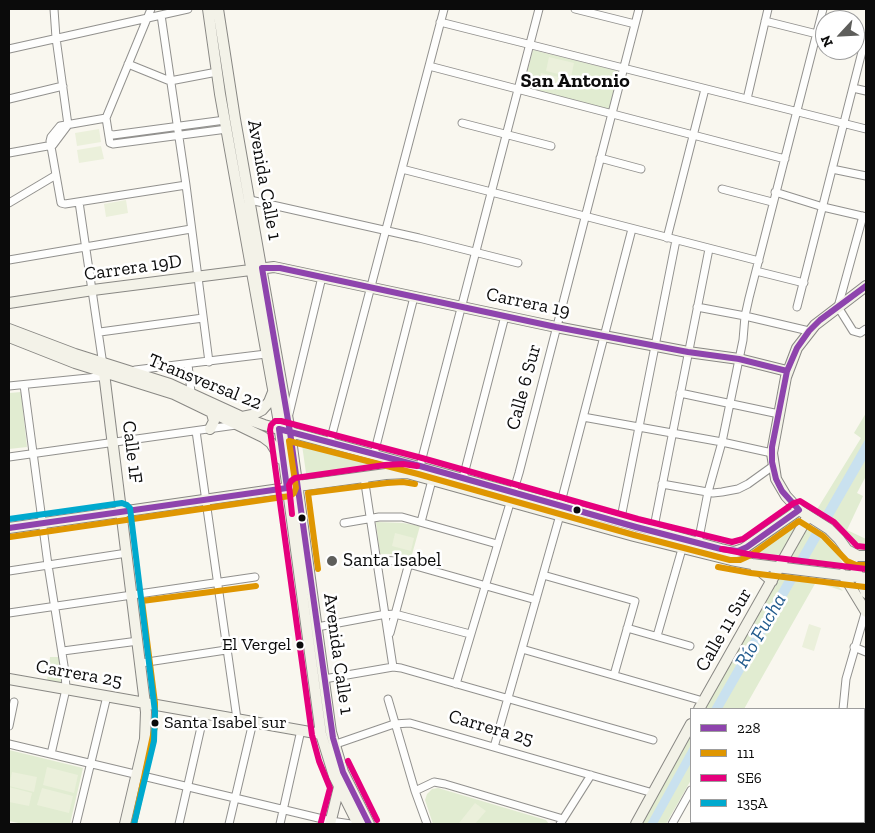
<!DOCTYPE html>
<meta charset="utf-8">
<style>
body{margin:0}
#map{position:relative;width:875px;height:833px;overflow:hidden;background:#f9f7ef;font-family:"Zilla Slab",serif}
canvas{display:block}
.frame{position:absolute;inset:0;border:10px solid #0b0b0b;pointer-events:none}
.legend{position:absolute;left:690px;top:708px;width:175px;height:115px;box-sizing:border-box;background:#fff;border:1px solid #9d9d9d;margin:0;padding:6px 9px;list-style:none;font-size:15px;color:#0b0b0b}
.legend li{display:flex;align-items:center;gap:10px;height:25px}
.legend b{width:25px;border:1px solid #9d9d9d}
.north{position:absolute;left:815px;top:10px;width:50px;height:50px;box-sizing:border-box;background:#fff;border:1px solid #9d9d9d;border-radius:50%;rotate:245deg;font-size:14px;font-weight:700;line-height:20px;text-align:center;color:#0b0b0b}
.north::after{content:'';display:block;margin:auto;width:18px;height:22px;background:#5e5e5b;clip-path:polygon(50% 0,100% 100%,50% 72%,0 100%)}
</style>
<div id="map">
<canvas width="875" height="833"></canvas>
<div class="frame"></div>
<ul class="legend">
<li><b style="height:6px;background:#8e44ad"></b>228</li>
<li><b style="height:6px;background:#df9601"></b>111</li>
<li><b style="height:6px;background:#e5007d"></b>SE6</li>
<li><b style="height:6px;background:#00a9ce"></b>135A</li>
</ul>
<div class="north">N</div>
</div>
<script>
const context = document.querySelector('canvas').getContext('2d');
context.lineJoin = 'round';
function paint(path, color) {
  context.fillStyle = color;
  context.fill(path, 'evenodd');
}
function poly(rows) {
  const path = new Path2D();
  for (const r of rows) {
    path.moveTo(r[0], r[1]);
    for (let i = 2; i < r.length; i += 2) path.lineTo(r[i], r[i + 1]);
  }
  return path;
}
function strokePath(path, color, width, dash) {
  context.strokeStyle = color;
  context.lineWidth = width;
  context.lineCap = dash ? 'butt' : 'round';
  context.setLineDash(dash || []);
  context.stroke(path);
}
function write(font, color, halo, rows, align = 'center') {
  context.font = font + ' "Zilla Slab",serif';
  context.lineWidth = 5;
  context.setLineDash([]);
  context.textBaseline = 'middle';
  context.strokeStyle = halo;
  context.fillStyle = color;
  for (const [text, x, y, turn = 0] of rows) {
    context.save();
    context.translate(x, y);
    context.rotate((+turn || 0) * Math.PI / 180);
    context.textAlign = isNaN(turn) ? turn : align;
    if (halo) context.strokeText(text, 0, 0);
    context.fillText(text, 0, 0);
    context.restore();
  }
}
paint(poly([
 [533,50,618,71,609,110,523,88],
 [21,392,27,447,9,449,9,393],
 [866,413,866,476,857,493,863,496,847,530,866,539,866,550,863,551,856,549,834,524,816,511,861,438,854,433],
 [301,438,399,466,307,480],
 [376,522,403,523,420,526,411,558,391,554,380,554],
 [792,524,797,529,779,561,736,556,778,529],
 [807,527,824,535,830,541,845,567,788,562],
 [782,574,824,579,836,584,843,591,816,582,744,709,703,709],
 [50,657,59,657,63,683,47,681],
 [691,729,691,780,666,824,640,824],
 [9,750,83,768,70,824,23,824,9,821],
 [438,788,546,820,549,824,433,824,425,800,427,794,432,789]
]), '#e1ecd1');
paint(poly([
 [549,57,574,63,571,77,546,71],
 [541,73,563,78,560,90,538,85],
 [99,129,101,142,77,146,75,133],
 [101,146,104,159,79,163,77,150],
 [126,200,128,213,106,217,104,204],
 [395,533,414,538,411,551,392,546],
 [809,624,821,628,814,651,802,647],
 [47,767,78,775,74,793,43,785],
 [12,772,37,777,34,792,9,786],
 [9,787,32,793,29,806,9,802],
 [42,788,73,796,69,813,37,805],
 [475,803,486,811,475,824,460,824,459,823]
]), '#ebf0db');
paint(poly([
 [866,438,866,459,722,709,711,709],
 [691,745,691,763,657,824,647,824]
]), '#c9e1ef');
const street = poly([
 [54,9,56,38,68,125],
 [575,9,635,24],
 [161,15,186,185,209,362],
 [765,21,825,36],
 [440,22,866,129],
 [855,44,866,46],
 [9,49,188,9],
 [128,64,170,81,217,72],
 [429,66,785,159],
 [853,88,866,91],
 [9,99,63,86],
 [747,99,768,9],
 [106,118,60,126,51,137,50,141,61,203,65,204,186,185],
 [106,118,110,143,113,144,227,129],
 [106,118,151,9],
 [462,123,551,146],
 [109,134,113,135,225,120],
 [9,153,53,145,68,125],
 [600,158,641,169],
 [402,169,759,261],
 [832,169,866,176],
 [722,189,772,202],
 [775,192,823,207,866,217],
 [250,200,419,238,518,263],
 [79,202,103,365],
 [9,203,56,175],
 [863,216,838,307,853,331,860,333,866,329],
 [667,238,705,89],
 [9,260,191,229],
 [756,271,804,283],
 [697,307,745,316,809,331],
 [797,307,866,36],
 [100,332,203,318],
 [188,364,191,392],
 [135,370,266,354],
 [24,385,48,565,65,672,66,689,51,754],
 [9,386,108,376],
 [680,393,779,414],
 [289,414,322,277],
 [583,417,722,442,772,453],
 [196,431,237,719],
 [330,442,444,9],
 [374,454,414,297],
 [9,457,236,425],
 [420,466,539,9],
 [364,477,393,667],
 [463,478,505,316],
 [662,484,713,493,722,492,738,489,748,484,773,466],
 [560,506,632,229],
 [421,522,432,480],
 [344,523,379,517,402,517,497,544],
 [620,523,676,240],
 [653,532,709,249],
 [698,543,708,492,722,442,743,340,745,316,749,298,823,9],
 [351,563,377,560,398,561,536,600],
 [9,571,127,553],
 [543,575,635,601,614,675],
 [9,613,255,577],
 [317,627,381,615,395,614,470,634],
 [627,628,690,646],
 [390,633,409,563],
 [657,636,682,549],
 [854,647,866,652],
 [522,649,703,701],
 [63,651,138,641],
 [141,663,226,650],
 [324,679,393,667,401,668,653,740],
 [456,684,519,473,639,9],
 [388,699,415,791,427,824],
 [843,709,846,679,866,610],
 [9,726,14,702],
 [9,744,331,821,351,824],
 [334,747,339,743,394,724,410,723,653,793],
 [494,747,560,515],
 [864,788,866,788],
 [415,791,434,782,445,784,563,819],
 [826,822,832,824],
 [76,824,107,696],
 [179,824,204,714],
 [229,824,253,722],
 [280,824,301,730],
 [560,824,591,775],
 [672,824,691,790]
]);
const secondary = poly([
 [208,9,220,94,278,417,321,734,334,776,358,824],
 [218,9,235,119,290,432,331,732,343,772,369,824],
 [866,286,815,325,797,348,786,377,772,453,776,479,786,496,799,510,829,529,839,539,847,550,866,593],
 [9,303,93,290,274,267,556,327,688,352,739,359,787,371],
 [9,329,75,354,170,384,242,417,264,425,721,549,734,552,743,549,799,510],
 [9,337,75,363,174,394,263,437,271,443,281,459],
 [104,373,146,712,145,739,125,824],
 [242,417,252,415,262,410,269,402,273,392],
 [210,429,214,421,211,410],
 [298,486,386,474,407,473,634,536,731,560,752,564,866,578],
 [9,528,287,488],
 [847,550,858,556,866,556],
 [752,564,772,581],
 [842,574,849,584,866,612],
 [9,679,321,734],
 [699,709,808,516],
 [330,824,339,787],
 [636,824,691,724]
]);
strokePath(street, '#92918e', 9);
strokePath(secondary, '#898884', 12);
strokePath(street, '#fefefd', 7);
strokePath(secondary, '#f3f2e8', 10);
strokePath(poly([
 [9,528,287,488,279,429,420,466,636,527,721,549,738,551,747,547,799,510,782,491,776,479,772,462,772,447,787,371,797,348,809,331,820,320,866,286],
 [369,824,343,772,333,738,290,432,262,268,280,268,556,327,688,352,739,359,787,371]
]), '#8e44ad', 6);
strokePath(poly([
 [10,537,290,496,294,493,296,488,289,441,418,474,634,535,730,560,740,560,751,555,799,521,823,536,847,561,856,565,866,565],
 [718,567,751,573,865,587],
 [318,569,308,493,387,483,403,482,415,484],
 [134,824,155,726,155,703,142,601,256,586]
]), '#df9601', 6);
strokePath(poly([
 [292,514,289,485,291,481,295,478,385,465,403,464,417,466],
 [722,549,753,555,866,569],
 [348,761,377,820],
 [321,822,330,788,319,761,312,735,270,430,271,425,275,421,281,421,422,458,638,519,732,542,743,539,794,503,800,501,834,522,857,546,866,547]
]), '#e5007d', 6);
strokePath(poly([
 [9,519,122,503,127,505,130,508,155,712,154,741,134,824]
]), '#00a9ce', 6);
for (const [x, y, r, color] of [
 [577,510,4.5,"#0b0b0b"],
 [302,518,4.5,"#0b0b0b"],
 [332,561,6,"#5e5e5b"],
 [300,645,4.5,"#0b0b0b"],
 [155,723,4.5,"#0b0b0b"]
]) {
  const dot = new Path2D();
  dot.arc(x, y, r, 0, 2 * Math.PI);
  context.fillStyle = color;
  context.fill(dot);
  strokePath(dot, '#fff', 2);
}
write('18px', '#0b0b0b', '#fff', [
 ["El Vergel",291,645],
 ["Santa Isabel sur",164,723,"left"]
], 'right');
write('19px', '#0b0b0b', '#fff', [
 ["Avenida Calle 1",264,180,80],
 ["Carrera 19D",133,268,-8],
 ["Carrera 19",528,303,12],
 ["Transversal 22",205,382,22],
 ["Calle 6 Sur",524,387,-75],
 ["Calle 1F",132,452,83],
 ["Calle 11 Sur",724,630,-60],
 ["Avenida Calle 1",338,654,82],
 ["Carrera 25",79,674,10],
 ["Carrera 25",491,728,16]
]);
write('19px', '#0b0b0b', '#fff', [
 ["Santa Isabel",343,561]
], 'left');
write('bold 20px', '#0b0b0b', '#fff', [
 ["San Antonio",575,81]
]);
write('italic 20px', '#235c8e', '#fff', [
 ["Río Fucha",761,631,-60]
]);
</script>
